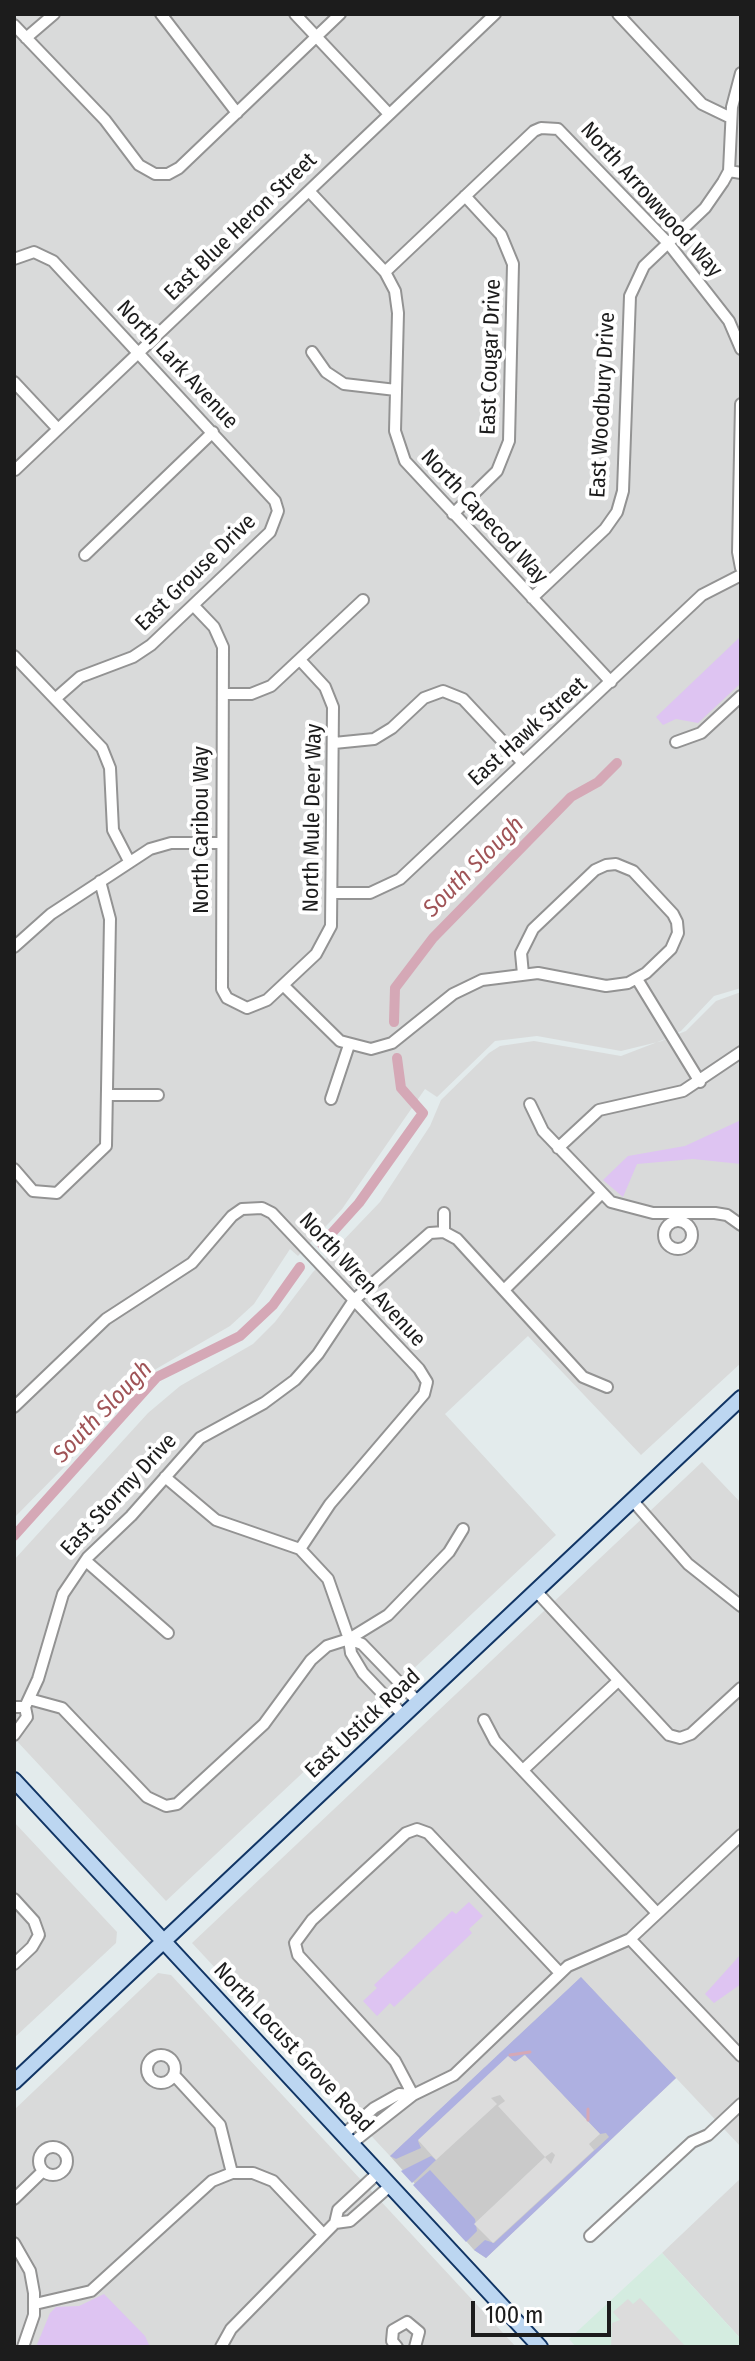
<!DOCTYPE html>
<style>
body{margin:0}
#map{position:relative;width:755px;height:2361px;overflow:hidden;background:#e3ebec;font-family:"Fira Sans Condensed",sans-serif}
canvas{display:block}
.frame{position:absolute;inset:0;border:16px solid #1c1c1c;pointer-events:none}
.scale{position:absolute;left:471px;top:2301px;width:140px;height:36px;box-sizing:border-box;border:4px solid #1c1c1c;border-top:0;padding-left:10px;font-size:24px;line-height:28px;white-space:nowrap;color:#1c1c1c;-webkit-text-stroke:6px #fff;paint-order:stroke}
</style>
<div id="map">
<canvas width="755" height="2361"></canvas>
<div class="frame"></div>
<div class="scale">100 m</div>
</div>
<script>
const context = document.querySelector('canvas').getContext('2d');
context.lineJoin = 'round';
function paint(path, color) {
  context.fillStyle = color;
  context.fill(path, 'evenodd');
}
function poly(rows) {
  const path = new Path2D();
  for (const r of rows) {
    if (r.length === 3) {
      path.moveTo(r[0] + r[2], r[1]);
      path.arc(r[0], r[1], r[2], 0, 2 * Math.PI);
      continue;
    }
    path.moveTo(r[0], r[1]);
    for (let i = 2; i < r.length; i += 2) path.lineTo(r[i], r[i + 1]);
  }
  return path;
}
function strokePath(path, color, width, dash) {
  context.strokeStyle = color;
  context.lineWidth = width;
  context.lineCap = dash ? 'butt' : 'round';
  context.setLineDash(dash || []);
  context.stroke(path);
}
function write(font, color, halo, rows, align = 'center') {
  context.font = font + ' "Fira Sans Condensed",sans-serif';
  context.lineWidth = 8;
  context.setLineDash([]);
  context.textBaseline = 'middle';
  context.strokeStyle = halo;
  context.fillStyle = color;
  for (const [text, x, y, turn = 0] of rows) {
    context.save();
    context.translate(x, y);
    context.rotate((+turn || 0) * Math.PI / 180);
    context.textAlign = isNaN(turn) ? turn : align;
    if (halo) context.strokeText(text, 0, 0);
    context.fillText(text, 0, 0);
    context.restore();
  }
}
paint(poly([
 [14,14,741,14,741,988,714,996,681,1031,662,1041,621,1051,537,1036,495,1041,437,1097,425,1089,342,1209,298,1256,290,1249,254,1304,230,1326,144,1376,68,1463,14,1518],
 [741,992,741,1363,641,1455,528,1336,445,1414,556,1535,166,1901,14,1738,14,1560,148,1413,180,1386,253,1344,275,1322,313,1272,380,1202,430,1126,441,1100,489,1053,500,1046,534,1041,621,1056,686,1031,716,1001],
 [702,1462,741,1503,741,2147,581,1977,390,2156,192,1943],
 [14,1822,117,1932,116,1943,14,2038],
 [158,1973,171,1975,516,2347,14,2347,14,2110],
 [741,2178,741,2339,662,2253]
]), '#d9dada');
paint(poly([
 [662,2253,741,2339,741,2347,576,2347,569,2339]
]), '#d4ece0');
paint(poly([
 [581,1977,676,2078,486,2258,474,2250,390,2156]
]), '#cacaca');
paint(poly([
 [581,1977,676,2078,486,2258,474,2250,485,2240,494,2243,609,2137,606,2133,600,2134,524,2055,518,2061,513,2061,418,2141,421,2148,396,2159,390,2156],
 [431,2156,436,2160,412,2183,401,2171],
 [430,2170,475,2219,477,2231,466,2242,413,2185]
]), '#aeb0e1');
paint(poly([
 [741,636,741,683,698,723,676,719,663,725,656,717],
 [741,1120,741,1164,693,1159,637,1164,623,1197,603,1180,628,1156,685,1146],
 [469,1902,483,1916,469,1929,472,1933,394,2007,390,2003,377,2016,363,2001,377,1988,374,1985,452,1911,456,1914],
 [741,1954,741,1984,714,2003,705,1994],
 [104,2294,145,2336,150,2347,36,2347,50,2313,56,2307,79,2306]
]), '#dec4f2');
paint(poly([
 [525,2055,600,2134,589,2144,594,2150,493,2243,474,2224,545,2157,551,2164,555,2155,552,2152,545,2157,498,2106,505,2101,500,2095,491,2098,497,2104,436,2160,418,2140,508,2056,515,2062],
 [640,2298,686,2347,611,2347,612,2323,620,2320,613,2312,628,2299,633,2304]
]), '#dcdcdc');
strokePath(poly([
 [510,2055,530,2052],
 [588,2120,588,2109]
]), '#d5a8b6', 3);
strokePath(poly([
 [394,1022,395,988,433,938,571,797,598,782,617,763],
 [322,1244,359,1203,423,1113,401,1088,397,1058],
 [14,1536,157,1377,240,1336,273,1305,300,1267]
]), '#d5a8b6', 10);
const minor = poly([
 [161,14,237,113],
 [295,14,389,114],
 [618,14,702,104,731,118],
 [14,25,105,120,139,165,155,174,168,174,179,168,340,14],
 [26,38,54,14],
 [729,171,741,173],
 [309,191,385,272,395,291,398,313,395,431,405,461,611,682],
 [14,259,34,252,53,261,275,501,278,511,270,532,151,645,133,657,80,677,55,699],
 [385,272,534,131,541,128,558,129,668,243,729,321,741,349],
 [312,352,326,372,344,384,396,390],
 [14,382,58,429],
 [741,404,738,552,741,568],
 [15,470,495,14],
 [453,514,497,471,509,441,513,264,501,235,465,196],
 [85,555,213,432],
 [532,598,605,529,617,512,623,491,630,296,644,266,705,208,723,182,729,171,732,107,741,73],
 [193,605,214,627,223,647,222,989,227,998,247,1008,267,1000,316,954,331,926,333,707,325,687,300,660],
 [14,656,102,748,110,768,113,830,129,861],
 [223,694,251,694,271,686,363,600],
 [676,742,701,733,741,696],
 [334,743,374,739,392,728,424,698,443,691,463,699,522,762],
 [332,893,370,893,400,879,702,595,741,575],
 [14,947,51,914,150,849,171,843,222,843],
 [637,979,700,1082],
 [283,985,340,1041,371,1049,392,1043,453,994,482,980,538,973,606,986,628,983,646,973,671,949,678,933,677,922,673,914,633,871,616,864,606,865,595,870,533,929,521,953,523,974],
 [108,1095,158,1095],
 [331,1099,349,1045],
 [530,1104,543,1131,611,1202,653,1213,715,1213,727,1215,741,1225],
 [558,1148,599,1110,683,1091,741,1052],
 [14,1169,33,1191,57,1193,106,1146,110,919,100,881],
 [444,1213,444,1232],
 [678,1235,14],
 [505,1289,601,1194],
 [14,1407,106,1319,192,1263,232,1216,242,1209,262,1208,272,1213,354,1300,419,1369,427,1382,424,1394,330,1504,300,1549],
 [165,1477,216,1520,300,1549,328,1579,349,1639],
 [633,1501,688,1564,741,1606],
 [86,1561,168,1633],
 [536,1591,669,1735,680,1738,691,1734,741,1688],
 [29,1699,62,1708,147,1797,166,1806,177,1804,264,1724,311,1660,327,1646,349,1639,388,1615,449,1552,463,1529],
 [14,1707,25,1707,27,1717,14,1735],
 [25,1707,38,1679,63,1594,88,1557,131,1516,200,1438,264,1403,295,1380,318,1354,354,1300,430,1233,444,1232,457,1239,583,1377,607,1387],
 [404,1716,363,1673,351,1653,349,1639,362,1644,418,1702],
 [484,1720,495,1741,657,1913],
 [523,1770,618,1681],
 [14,1899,34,1921,39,1935,32,1947,14,1964],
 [630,1939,741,2056],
 [560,1973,428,1833,417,1829,406,1833,312,1920,295,1943,298,1955,395,2061,413,2095,454,2075,568,1966,630,1939,741,1835],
 [161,2069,14],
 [174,2075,220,2125,232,2173],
 [344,2134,374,2108,399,2094,413,2095,352,2143],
 [53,2161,14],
 [379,2172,338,2210,335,2223,350,2221,391,2185],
 [14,2199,43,2171],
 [590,2236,692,2142,708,2135,741,2104],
 [14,2243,30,2271,34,2293,34,2315,23,2347],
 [35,2304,91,2291,212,2181,232,2173,253,2173,273,2181,323,2234],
 [221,2347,231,2329,335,2223],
 [397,2347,392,2341,393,2330,407,2322,419,2332,415,2347]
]);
const secondary = poly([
 [14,1780,540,2347],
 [14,2082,741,1398]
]);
strokePath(minor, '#939393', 14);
strokePath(secondary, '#113565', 18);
strokePath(minor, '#fff', 10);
strokePath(secondary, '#bcd6f1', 14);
write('22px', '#1c1c1c', '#fff', [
 ["North Arrowwood Way",651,200,48],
 ["East Blue Heron Street",241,227,-44],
 ["East Cougar Drive",491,357,-88],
 ["North Lark Avenue",177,365,47],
 ["East Woodbury Drive",603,405,-87],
 ["North Capecod Way",484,517,47],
 ["East Grouse Drive",196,573,-44],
 ["East Hawk Street",528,732,-42],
 ["North Mule Deer Way",313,818,-89],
 ["North Caribou Way",202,830,-90],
 ["North Wren Avenue",362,1280,47],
 ["East Stormy Drive",119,1495,-47],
 ["East Ustick Road",363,1724,-43],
 ["North Locust Grove Road",293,2048,47]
]);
write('italic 24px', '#a05457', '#fff', [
 ["South Slough",474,867,-45],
 ["South Slough",103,1412,-46]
]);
</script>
